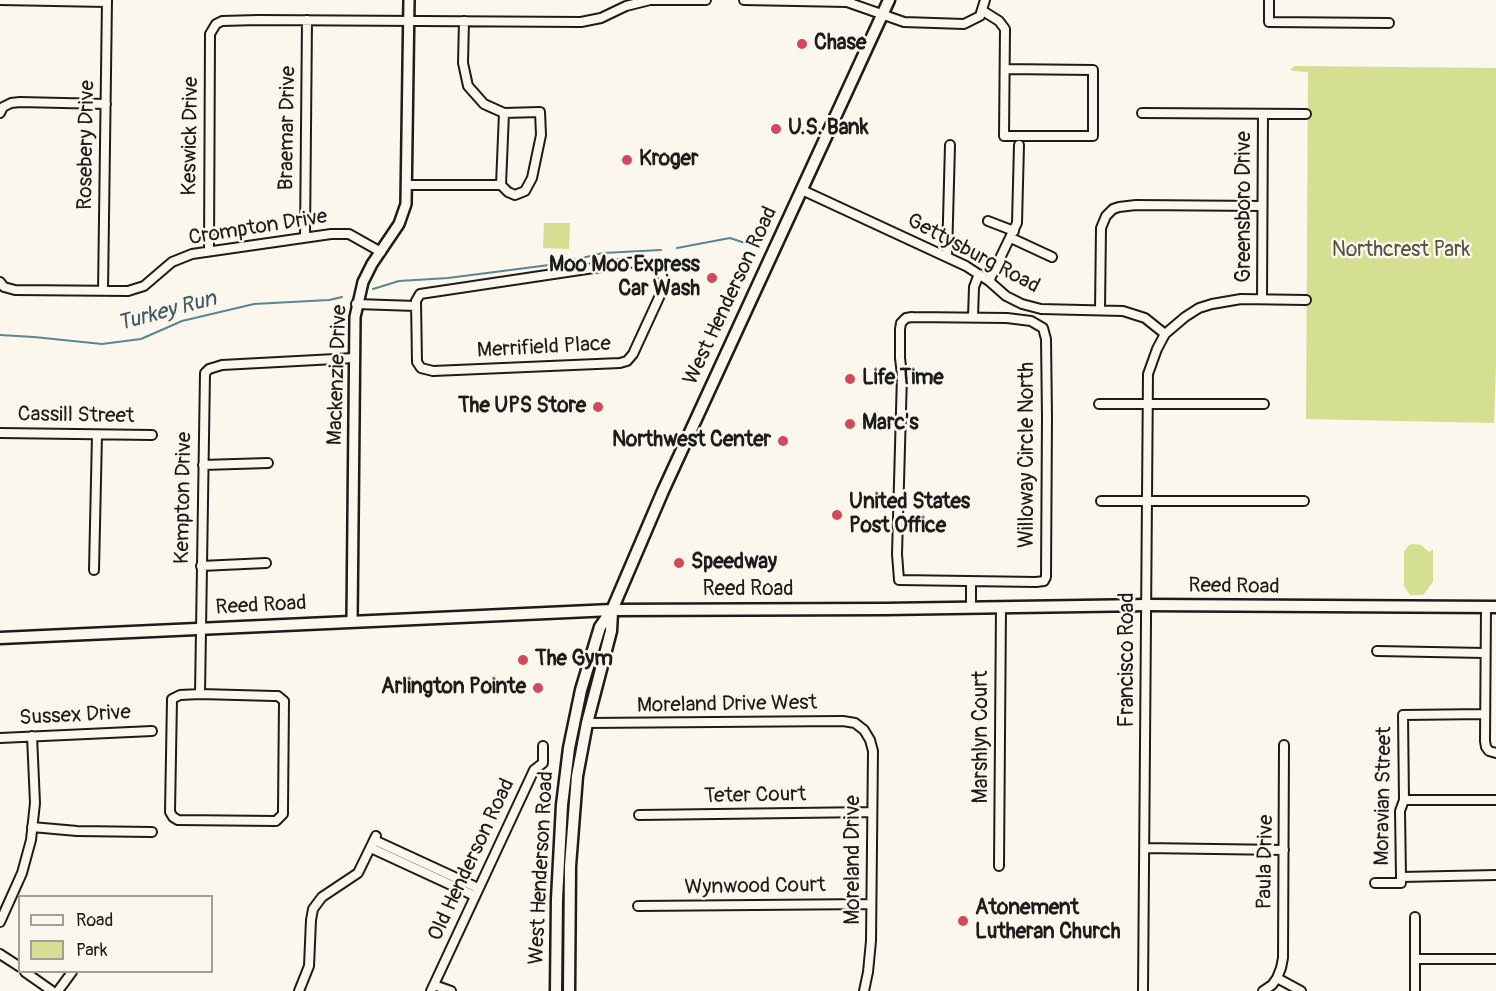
<!DOCTYPE html>
<style>
body{margin:0}
#map{position:relative;width:1496px;height:991px;overflow:hidden;background:#fbf7ec;font-family:Pangolin,sans-serif}
canvas{display:block}
.legend{position:absolute;left:18px;top:895px;width:195px;height:78px;box-sizing:border-box;background:#fbf7ec;border:2px solid #a29f99;margin:0;padding:8px 10px;list-style:none;font-size:18px;color:#1c1c1c}
.legend li{display:flex;align-items:center;gap:12px;height:30px}
.legend b{width:30px;border:2px solid #a29f99}
</style>
<div id="map">
<canvas width="1496" height="991"></canvas>
<ul class="legend">
<li><b style="height:8px;background:#fbf7ec"></b>Road</li>
<li><b style="height:16px;background:#d4df92"></b>Park</li>
</ul>
</div>
<script>
const context = document.querySelector('canvas').getContext('2d');
context.lineJoin = 'round';
function paint(path, color) {
  context.fillStyle = color;
  context.fill(path, 'evenodd');
}
function poly(rows) {
  const path = new Path2D();
  for (const r of rows) {
    path.moveTo(r[0], r[1]);
    for (let i = 2; i < r.length; i += 2) path.lineTo(r[i], r[i + 1]);
  }
  return path;
}
function strokePath(path, color, width, dash) {
  context.strokeStyle = color;
  context.lineWidth = width;
  context.lineCap = dash ? 'butt' : 'round';
  context.setLineDash(dash || []);
  context.stroke(path);
}
function write(font, color, halo, rows, align = 'center') {
  context.font = font + ' Pangolin,sans-serif';
  context.lineWidth = 5;
  context.setLineDash([]);
  context.textBaseline = 'middle';
  context.strokeStyle = halo;
  context.fillStyle = color;
  for (const [text, x, y, turn = 0] of rows) {
    context.save();
    context.translate(x, y);
    context.rotate((+turn || 0) * Math.PI / 180);
    context.textAlign = isNaN(turn) ? turn : align;
    if (halo) context.strokeText(text, 0, 0);
    context.fillText(text, 0, 0);
    context.restore();
  }
}
paint(poly([
 [1295,66,1496,68,1496,365,1494,423,1306,419,1308,72,1293,71,1290,69],
 [544,223,570,223,569,249,543,248],
 [1413,544,1421,545,1429,552,1433,549,1433,582,1423,595,1410,595,1404,586,1404,552,1409,545]
]), '#d4df92');
strokePath(poly([
 [677,248,730,238,751,245],
 [373,289,399,281,448,278,557,264,603,253,661,250],
 [0,335,34,337,102,344,141,339,182,321,254,304,329,300,342,297]
]), '#598693', 2);
const minor = poly([
 [0,0,107,2],
 [652,0,706,0],
 [744,0,847,2,904,22,964,24,980,16,985,0],
 [1269,0,1269,22,1389,23],
 [983,11,999,21,1005,29,1004,136,1093,136,1093,70,1005,69],
 [0,113,3,107,11,103,20,102,106,104],
 [1142,113,1306,114],
 [407,185,501,185,504,113,484,104,468,86,463,63,464,21],
 [501,185,508,192,515,195,525,191,532,178,541,135,540,112,504,113],
 [802,190,966,266,989,281,1006,296,1022,304,1041,309,1123,311,1145,318,1165,334],
 [988,221,1014,231],
 [305,237,307,20],
 [1011,238,1052,257],
 [209,251,210,34,216,24,222,21,258,20,581,22,601,18,626,6,650,0],
 [947,257,950,145],
 [627,263,639,262,651,265,661,273,664,281,662,291,633,354,627,361,620,363,433,371,421,368,417,362,416,301,420,294,627,263],
 [989,281,1017,223,1019,145],
 [0,282,4,287,15,290,128,291,144,286,172,262,192,254,331,234,349,234,381,252],
 [103,291,107,0],
 [1262,299,1263,114],
 [356,304,416,306],
 [1100,310,1101,228,1106,216,1113,209,1119,207,1136,205,1262,206],
 [912,317,1007,318,1031,321,1043,328,1046,339,1047,417,1046,577,1044,581,1036,582,899,580,897,554,902,375,900,358,900,329,901,323,906,318,912,317],
 [973,317,974,287,979,274],
 [1099,404,1264,404],
 [0,433,152,435],
 [203,465,268,463],
 [1101,501,1304,501],
 [201,566,266,563],
 [94,570,97,435],
 [971,582,971,608],
 [1486,607,1485,741,1486,747,1489,751,1496,753],
 [1377,651,1485,653],
 [200,694,205,373,209,369,222,365,354,358],
 [200,694,274,696,278,696,284,701,283,809,283,814,276,821,178,820,173,817,170,812,172,699,180,695,200,694],
 [587,723,843,721,855,723,864,730,870,740,873,751,871,941,868,972,864,991],
 [0,738,152,731],
 [1404,800,1496,800],
 [639,815,872,812],
 [32,827,77,831,152,832],
 [374,840,478,888],
 [371,848,475,896],
 [1145,848,1284,850],
 [999,866,1001,607],
 [1401,877,1400,811,1404,800,1403,715,1485,714],
 [1375,883,1401,883,1401,877,1496,875],
 [638,906,871,904],
 [0,922,22,873,31,840,35,803,32,736],
 [0,954,20,967],
 [1415,959,1496,959],
 [25,972,52,991],
 [1277,978,1301,991],
 [434,985,451,991],
 [58,991,72,972],
 [299,991,309,966,311,920,313,909,322,897,358,873,376,836],
 [431,991,534,770,543,763,543,746],
 [1143,991,1148,374,1157,349,1165,334,1185,317,1199,308,1212,304,1241,299,1306,300],
 [1263,991,1272,985,1277,978,1281,968,1283,958,1284,745],
 [1415,991,1415,917]
]);
const tertiary = poly([
 [352,621,355,317,363,282,372,264,399,224,406,204,409,0]
]);
const secondary = poly([
 [0,638,612,610,885,609,1147,605,1496,607],
 [556,991,557,899,562,805,569,748,581,690,600,627,612,610,663,491,889,0],
 [569,991,570,866,577,776,587,723,611,631,612,612]
]);
strokePath(minor, '#1c1c1c', 12);
strokePath(tertiary, '#1c1c1c', 14);
strokePath(secondary, '#1c1c1c', 15);
strokePath(minor, '#fbf7ec', 8);
strokePath(tertiary, '#fbf7ec', 9);
strokePath(secondary, '#fbf7ec', 10);
for (const [x, y, r, color] of [
 [802,44,6,"#d1495b"],
 [776,129,6,"#d1495b"],
 [627,160,6,"#d1495b"],
 [712,278,6,"#d1495b"],
 [850,379,6,"#d1495b"],
 [598,407,6,"#d1495b"],
 [850,424,6,"#d1495b"],
 [783,441,6,"#d1495b"],
 [837,515,6,"#d1495b"],
 [679,563,6,"#d1495b"],
 [523,660,6,"#d1495b"],
 [538,688,6,"#d1495b"],
 [963,921,6,"#d1495b"]
]) {
  const dot = new Path2D();
  dot.arc(x, y, r, 0, 2 * Math.PI);
  context.fillStyle = color;
  context.fill(dot);
  strokePath(dot, '#fbf7ec', 2);
}
write('bold 21px', '#1c1c1c', '#fbf7ec', [
 ["Chase",814,44],
 ["U.S. Bank",788,129],
 ["Kroger",639,160],
 ["Moo Moo Express",700,266,"right"],
 ["Car Wash",700,290,"right"],
 ["Life Time",862,379],
 ["The UPS Store",586,407,"right"],
 ["Marc's",862,424],
 ["Northwest Center",771,441,"right"],
 ["United States",849,503],
 ["Post Office",849,527],
 ["Speedway",691,563],
 ["The Gym",535,660],
 ["Arlington Pointe",526,688,"right"],
 ["Atonement",975,909],
 ["Lutheran Church",975,933]
], 'left');
write('21px', '#1c1c1c', '#fbf7ec', [
 ["Braemar Drive",288,128,-89],
 ["Keswick Drive",191,136,-89],
 ["Rosebery Drive",87,145,-89],
 ["Greensboro Drive",1245,207,-90],
 ["Crompton Drive",258,228,-9],
 ["Gettysburg Road",973,254,28],
 ["West Henderson Road",731,296,-65],
 ["Merrifield Place",544,348,-3],
 ["Mackenzie Drive",338,375,-88],
 ["Cassill Street",76,416,1],
 ["Willoway Circle North",1028,455,-90],
 ["Kempton Drive",184,498,-89],
 ["Reed Road",1234,587,1],
 ["Reed Road",748,590],
 ["Reed Road",261,606,-3],
 ["Francisco Road",1128,660,-90],
 ["Moreland Drive West",727,705,-1],
 ["Sussex Drive",75,716,-3],
 ["Marshlyn Court",982,737,-90],
 ["Teter Court",755,796,-1],
 ["Moravian Street",1384,796,-89],
 ["Old Henderson Road",472,860,-65],
 ["Moreland Drive",854,860,-90],
 ["Paula Drive",1266,862,-89],
 ["West Henderson Road",542,868,-87],
 ["Wynwood Court",755,887,-1]
]);
write('21px', '#53563f', '#fbf7ec', [
 ["Northcrest Park",1401,251]
]);
write('italic 22px', '#405a61', '#fbf7ec', [
 ["Turkey Run",167,312,-15]
]);
</script>
